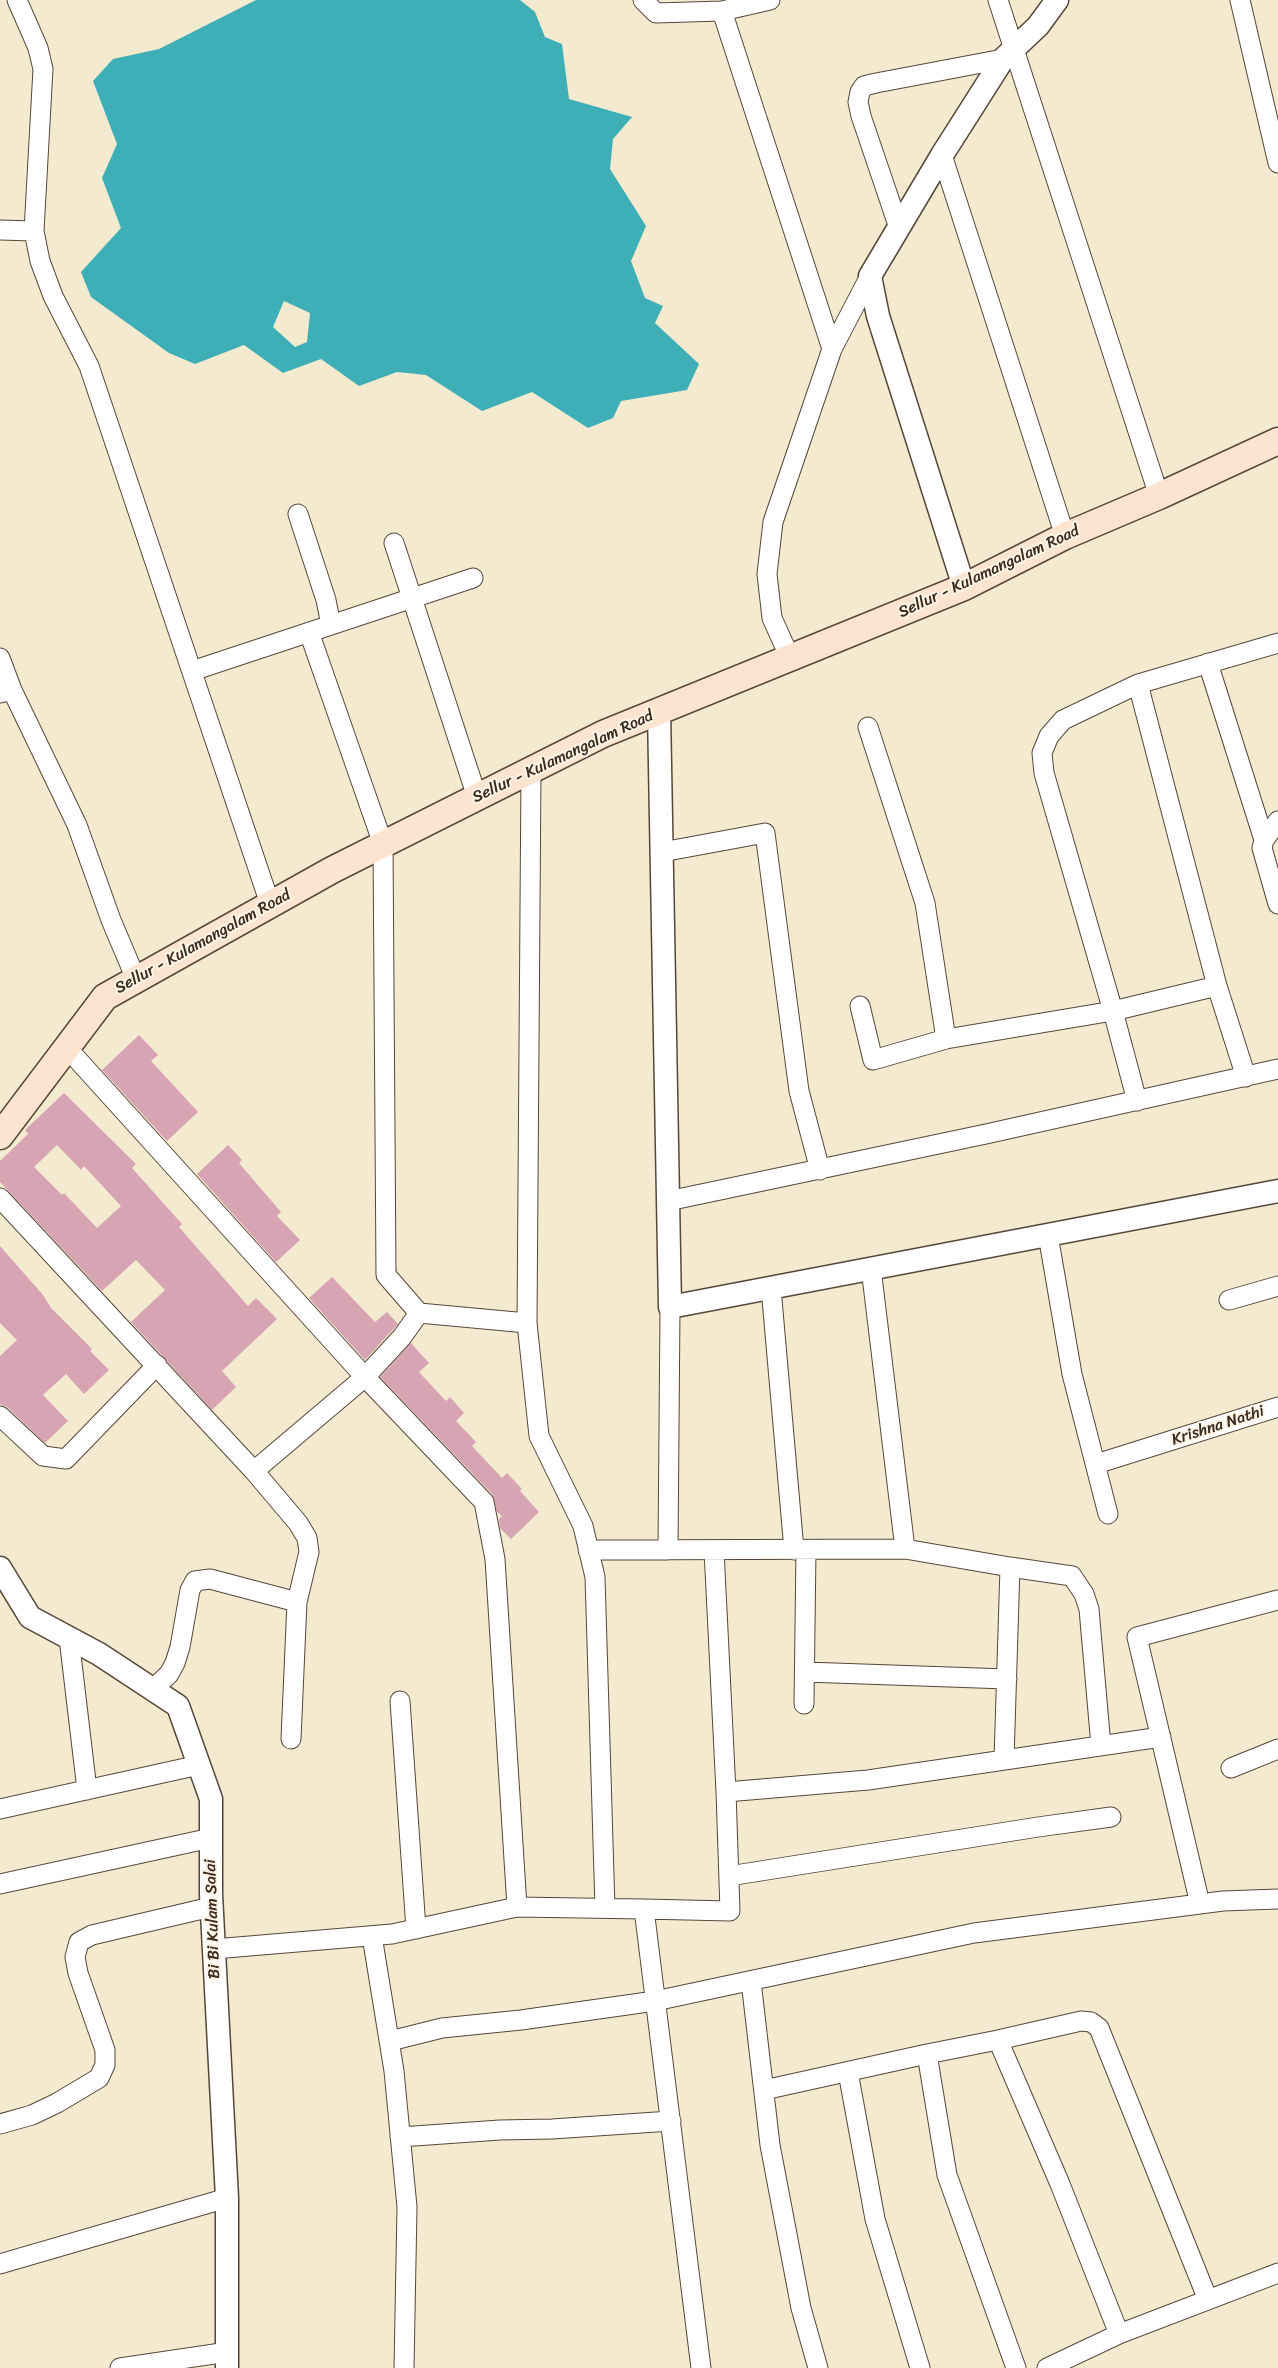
<!DOCTYPE html>
<style>
body{margin:0}
canvas{display:block;background:#f3ead0}
</style>
<canvas width="1278" height="2368"></canvas>
<script>
const context = document.querySelector('canvas').getContext('2d');
context.lineJoin = 'round';
function paint(path, color) {
  context.fillStyle = color;
  context.fill(path, 'evenodd');
}
function poly(rows) {
  const path = new Path2D();
  for (const r of rows) {
    path.moveTo(r[0], r[1]);
    for (let i = 2; i < r.length; i += 2) path.lineTo(r[i], r[i + 1]);
  }
  return path;
}
function strokePath(path, color, width, dash) {
  context.strokeStyle = color;
  context.lineWidth = width;
  context.lineCap = dash ? 'butt' : 'round';
  context.setLineDash(dash || []);
  context.stroke(path);
}
function write(font, color, halo, rows, align = 'center') {
  context.font = font + ' Sriracha,sans-serif';
  context.lineWidth = 4;
  context.setLineDash([]);
  context.textBaseline = 'middle';
  context.strokeStyle = halo;
  context.fillStyle = color;
  for (const [text, x, y, turn = 0] of rows) {
    context.save();
    context.translate(x, y);
    context.rotate((+turn || 0) * Math.PI / 180);
    context.textAlign = isNaN(turn) ? turn : align;
    if (halo) context.strokeText(text, 0, 0);
    context.fillText(text, 0, 0);
    context.restore();
  }
}
paint(poly([
 [256,0,520,0,535,12,545,37,562,44,569,99,632,117,613,139,610,169,646,226,631,261,645,298,663,306,655,323,699,364,687,390,621,401,613,418,588,428,532,392,482,411,426,375,397,372,359,386,321,359,283,373,244,345,195,364,169,353,91,297,81,272,121,228,102,178,117,144,93,81,113,59,159,49],
 [284,301,310,313,307,342,295,347,273,327]
]), '#3eafb7');
paint(poly([
 [139,1035,158,1055,151,1061,198,1112,167,1141,102,1070],
 [64,1093,136,1164,132,1168,182,1224,179,1227,248,1306,256,1298,277,1319,222,1371,236,1387,212,1410,131,1322,165,1290,136,1260,102,1291,0,1182,0,1161,28,1134,25,1130],
 [57,1145,81,1170,84,1166,121,1206,97,1228,64,1193,62,1195,34,1167],
 [228,1145,242,1160,239,1163,281,1212,277,1216,300,1240,276,1262,197,1174],
 [0,1246,43,1295,51,1308,92,1349,90,1351,109,1370,84,1394,66,1374,43,1395,68,1421,45,1443,8,1408,0,1404,0,1356,17,1340,0,1323],
 [332,1277,375,1322,387,1312,398,1324,365,1360,309,1298],
 [411,1343,429,1363,419,1372,446,1401,450,1397,464,1413,456,1421,476,1442,472,1446,502,1478,507,1473,522,1489,520,1491,539,1512,511,1539,500,1528,499,1519,502,1516,497,1512,492,1494,380,1377]
]), '#d7a4b4');
const minor = poly([
 [17,0,38,48,43,69,34,231],
 [643,0,656,13,722,11,832,349,870,276],
 [998,0,1159,496],
 [1240,0,1278,163],
 [722,11,770,0],
 [942,155,1065,536],
 [899,228,861,116,858,102,860,92,864,86,876,83,1003,59],
 [0,230,34,231,40,261,53,296,89,366,270,904],
 [298,514,326,600,331,625],
 [394,543,477,797],
 [309,632,383,844,386,1275,419,1313,527,1323],
 [0,658,12,690],
 [790,658,772,618,767,574,773,522,832,349],
 [1208,663,1264,840],
 [192,671,473,578],
 [0,693,12,690,77,825,111,920,136,979],
 [868,727,925,903,946,1039,1113,1011,1217,986],
 [531,770,527,1323,539,1436,583,1526,595,1577,605,1908],
 [1278,821,1264,840,1262,848,1278,904],
 [662,852,765,833,799,1091,820,1170],
 [860,1006,873,1060,946,1039],
 [67,1048,365,1377,484,1502,495,1559,517,1907,392,1934,214,1949],
 [1246,1077,1217,986,1138,684,1278,643],
 [1137,1101,1113,1011,1044,773,1042,753,1049,736,1063,720,1138,684],
 [0,1198,254,1471,298,1523,307,1538,309,1552,297,1602,210,1579,195,1581,190,1590,180,1647,175,1663,169,1674,153,1689],
 [668,1201,986,1134,1278,1069],
 [1048,1235,1072,1374,1108,1514],
 [771,1288,794,1550],
 [1229,1300,1278,1286],
 [0,1416,43,1456,66,1459,157,1365],
 [1096,1464,1278,1407],
 [254,1471,365,1377,402,1337,419,1313],
 [905,1549,1010,1567],
 [588,1550,905,1549,871,1268],
 [668,1550,670,1307],
 [714,1550,726,1792,868,1780,1161,1737],
 [69,1638,87,1790],
 [805,1672,1007,1679],
 [400,1701,416,1929],
 [804,1704,806,1550],
 [291,1739,297,1602],
 [1004,1760,1010,1567,1072,1576,1084,1594,1089,1609,1101,1746],
 [1231,1768,1278,1749],
 [0,1809,199,1765],
 [729,1876,1038,1827,1111,1817],
 [0,1884,211,1838],
 [1200,1904,1137,1637,1278,1600],
 [517,1907,644,1909,701,2368],
 [644,1909,730,1911,726,1792],
 [372,1936,394,2071,407,2207,404,2368],
 [751,1981,770,2145,801,2308,818,2368],
 [998,2040,1081,2021,1091,2022,1099,2028,1208,2300],
 [390,2041,442,2028,521,2020,655,2001,974,1933,1223,1901,1278,1899],
 [927,2054,998,2040,1060,2184,1119,2334,1278,2273],
 [848,2072,875,2219,920,2368],
 [764,2090,927,2054,947,2175,1016,2368],
 [0,2124,32,2115,57,2103,99,2078,105,2065,105,2050,78,1973,75,1957,79,1942,92,1935,211,1907],
 [400,2137,500,2130,552,2129,671,2121],
 [0,2264,227,2198],
 [120,2368,228,2352],
 [1047,2368,1119,2334]
]);
const tertiary = poly([
 [964,587,878,316,870,276,942,155,1003,59,1038,26,1057,0],
 [659,711,670,1307,1278,1191],
 [0,1568,30,1617,99,1654,178,1706,211,1799,211,1894,227,2198,227,2368]
]);
const secondary = poly([
 [0,1136,105,997,332,870,603,734,964,587,1065,536,1159,496,1278,441]
]);
strokePath(minor, '#574739', 21);
strokePath(tertiary, '#574739', 25);
strokePath(secondary, '#574739', 29);
strokePath(minor, '#fff', 19);
strokePath(tertiary, '#fff', 22);
strokePath(secondary, '#fde4d1', 26);
write('16px', '#3b2a1e', '#fcf5e5', [
 ["Sellur - Kulamangalam Road",989,572,-25],
 ["Sellur - Kulamangalam Road",563,757,-25],
 ["Sellur - Kulamangalam Road",203,942,-29],
 ["Krishna Nathi",1218,1426,-18],
 ["Bi Bi Kulam Salai",213,1919,-92]
]);
</script>
